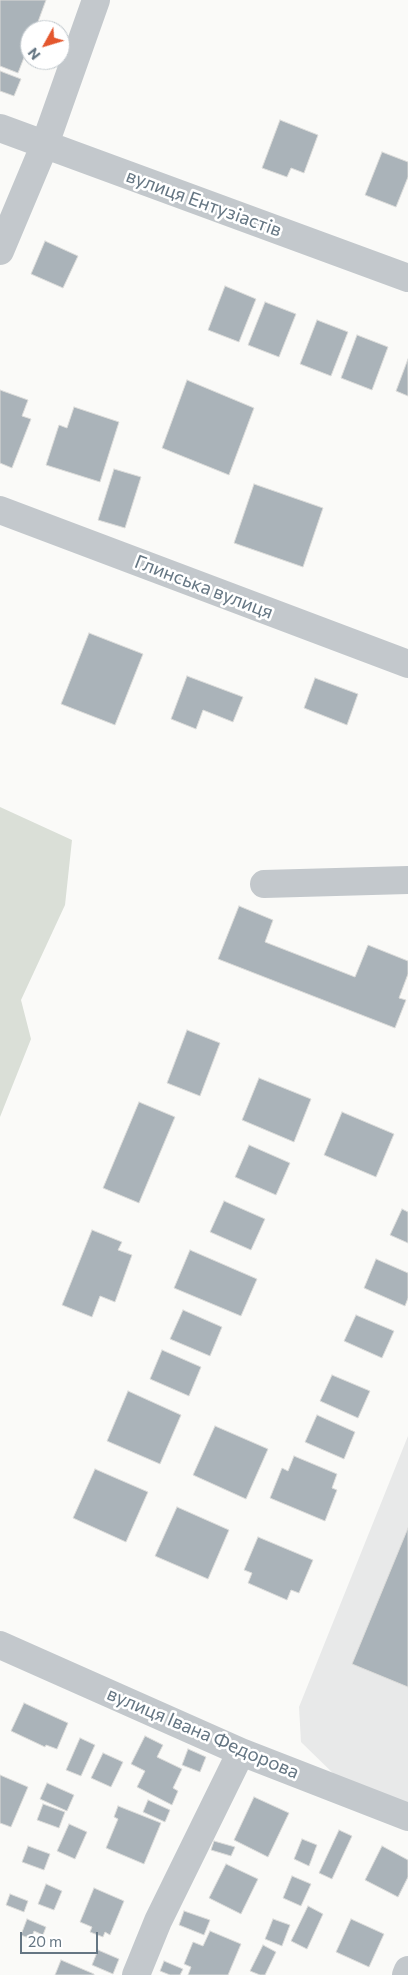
<!DOCTYPE html>
<meta charset="utf-8">
<style>
body{margin:0}
#map{position:relative;width:408px;height:1975px;overflow:hidden;background:#fafaf8;font-family:Commissioner,sans-serif}
canvas{display:block}
.north{position:absolute;left:20px;top:20px;width:50px;height:50px;box-sizing:border-box;background:#fff;border:1px solid #c1c8cd;border-radius:50%;rotate:231deg;font-size:14px;font-weight:700;line-height:20px;text-align:center;color:#657683}
.north::after{content:'';display:block;margin:auto;width:18px;height:22px;background:#e4572e;clip-path:polygon(50% 0,100% 100%,50% 72%,0 100%)}
.scale{position:absolute;left:20px;top:1932px;width:78px;height:22px;box-sizing:border-box;border:2px solid #657683;border-top:0;padding-left:6px;font-size:15px;line-height:18px;white-space:nowrap;color:#657683;-webkit-text-stroke:4px #fff;paint-order:stroke}
</style>
<div id="map">
<canvas width="408" height="1975"></canvas>
<div class="north">N</div>
<div class="scale">20 m</div>
</div>
<script>
const context = document.querySelector('canvas').getContext('2d');
context.lineJoin = 'round';
function paint(path, color) {
  context.fillStyle = color;
  context.fill(path, 'evenodd');
}
function poly(rows) {
  const path = new Path2D();
  for (const r of rows) {
    path.moveTo(r[0], r[1]);
    for (let i = 2; i < r.length; i += 2) path.lineTo(r[i], r[i + 1]);
  }
  return path;
}
function strokePath(path, color, width, dash) {
  context.strokeStyle = color;
  context.lineWidth = width;
  context.lineCap = dash ? 'butt' : 'round';
  context.setLineDash(dash || []);
  context.stroke(path);
}
function write(font, color, halo, rows, align = 'center') {
  context.font = font + ' Commissioner,sans-serif';
  context.lineWidth = 5;
  context.setLineDash([]);
  context.textBaseline = 'middle';
  context.strokeStyle = halo;
  context.fillStyle = color;
  for (const [text, x, y, turn = 0] of rows) {
    context.save();
    context.translate(x, y);
    context.rotate((+turn || 0) * Math.PI / 180);
    context.textAlign = isNaN(turn) ? turn : align;
    if (halo) context.strokeText(text, 0, 0);
    context.fillText(text, 0, 0);
    context.restore();
  }
}
paint(poly([
 [408,1436,408,1807,342,1782,301,1742,299,1707]
]), '#e8e9e9');
paint(poly([
 [0,807,72,840,65,905,21,1000,31,1039,0,1117]
]), '#dadfd7');
const building = poly([
 [0,0,46,0,35,30,30,30,30,42,18,73,0,66,0,0],
 [0,71,21,79,14,96,0,91,0,71],
 [280,120,318,135,304,173,291,168,287,177,262,168,280,120],
 [382,152,408,162,408,177,396,207,365,195,382,152],
 [45,241,78,256,63,288,31,274,45,241],
 [225,286,256,299,239,342,208,330,225,286],
 [265,302,296,314,279,357,248,345,265,302],
 [317,320,348,332,331,376,300,364,317,320],
 [357,335,388,347,372,390,341,378,357,335],
 [408,359,408,396,396,391,408,359],
 [187,380,254,408,229,475,162,448,187,380],
 [0,390,28,400,22,416,31,419,12,468,0,463,0,390],
 [74,407,119,422,100,482,46,465,59,425,67,428,74,407],
 [114,469,141,477,125,528,98,520,114,469],
 [254,484,323,508,303,567,234,543,254,484],
 [89,633,143,654,115,725,61,704,89,633],
 [187,676,243,697,233,722,203,710,196,729,171,719,187,676],
 [315,678,358,694,347,725,304,708,315,678],
 [239,906,273,920,265,942,355,977,368,945,408,961,408,974,399,998,406,1000,395,1028,218,959,239,906],
 [187,1030,220,1043,200,1096,167,1083,187,1030],
 [259,1078,311,1099,294,1142,242,1120,259,1078],
 [139,1102,175,1117,139,1203,103,1188,139,1102],
 [342,1112,394,1134,376,1177,324,1155,342,1112],
 [249,1145,290,1163,276,1195,235,1177,249,1145],
 [224,1201,265,1219,251,1250,210,1232,224,1201],
 [402,1209,408,1212,408,1243,390,1235,402,1209],
 [92,1230,122,1242,118,1250,132,1255,115,1302,100,1296,92,1317,62,1305,92,1230],
 [190,1250,257,1279,241,1316,174,1288,190,1250],
 [376,1259,408,1273,408,1298,405,1306,364,1288,376,1259],
 [183,1310,222,1327,210,1356,170,1339,183,1310],
 [356,1315,394,1331,382,1358,344,1341,356,1315],
 [162,1350,201,1367,189,1396,150,1379,162,1350],
 [332,1375,370,1391,358,1418,320,1401,332,1375],
 [128,1391,181,1415,160,1464,107,1441,128,1391],
 [317,1415,355,1432,344,1459,305,1442,317,1415],
 [215,1426,268,1449,246,1499,193,1475,215,1426],
 [294,1456,337,1474,332,1488,337,1490,325,1521,270,1498,282,1468,288,1471,294,1456],
 [95,1469,148,1492,126,1542,73,1518,95,1469],
 [177,1507,229,1530,208,1579,155,1556,177,1507],
 [408,1528,408,1687,352,1664,408,1528],
 [258,1537,313,1560,299,1593,291,1590,287,1600,248,1583,252,1573,244,1570,258,1537],
 [24,1703,68,1723,57,1749,46,1745,45,1747,11,1731,24,1703],
 [145,1736,163,1745,157,1757,182,1769,173,1788,178,1791,172,1805,137,1787,145,1771,131,1764,145,1736],
 [80,1738,95,1745,81,1776,66,1770,80,1738],
 [188,1749,206,1757,200,1772,182,1765,188,1749],
 [103,1753,123,1762,111,1787,91,1778,103,1753],
 [0,1775,28,1787,11,1827,0,1823,0,1775],
 [47,1783,74,1795,67,1811,40,1799,47,1783],
 [254,1797,289,1813,268,1857,234,1840,254,1797],
 [148,1800,170,1810,165,1822,143,1812,148,1800],
 [43,1804,65,1812,59,1828,37,1820,43,1804],
 [118,1806,161,1823,144,1864,106,1848,118,1819,114,1817,118,1806],
 [69,1824,87,1832,75,1859,57,1851,69,1824],
 [339,1830,352,1836,332,1879,319,1873,339,1830],
 [302,1839,317,1845,309,1866,294,1859,302,1839],
 [214,1841,235,1847,231,1856,211,1850,214,1841],
 [28,1846,50,1854,44,1870,22,1862,28,1846],
 [382,1846,408,1860,408,1877,398,1897,365,1880,382,1846],
 [226,1864,258,1879,241,1914,209,1898,226,1864],
 [292,1876,311,1884,301,1906,283,1898,292,1876],
 [46,1884,62,1891,54,1910,38,1904,46,1884],
 [94,1888,124,1901,110,1935,105,1932,103,1937,90,1932,92,1927,80,1922,94,1888],
 [10,1894,28,1901,24,1912,6,1905,10,1894],
 [308,1906,323,1914,307,1949,291,1941,308,1906],
 [184,1911,210,1920,204,1935,179,1925,184,1911],
 [27,1919,46,1927,43,1935,34,1931,31,1939,21,1935,27,1919],
 [273,1919,290,1925,282,1946,265,1939,273,1919],
 [351,1919,384,1934,369,1967,336,1952,351,1919],
 [210,1931,241,1944,228,1975,188,1975,191,1967,184,1964,193,1942,203,1946,210,1931],
 [263,1945,276,1952,265,1975,260,1975,250,1971,263,1945],
 [98,1950,119,1959,113,1974,92,1965,98,1950],
 [61,1960,94,1974,94,1975,55,1975,61,1960],
 [164,1961,183,1969,180,1975,170,1975,160,1971,164,1961]
]);
paint(building, '#aab3b9');
strokePath(building, '#dcdcda', 1);
strokePath(poly([
 [0,128,408,278],
 [0,251,45,144,96,0],
 [0,510,408,664],
 [264,884,408,880],
 [0,1645,241,1752,408,1817],
 [136,1975,158,1921,241,1752],
 [406,1975,408,1970]
]), '#c3c8cc', 28);
write('19px', '#657683', '#fff', [
 ["вулиця Ентузіастів",204,203,20],
 ["Глинська вулиця",204,587,21],
 ["вулиця Івана Федорова",203,1733,23]
]);
</script>
